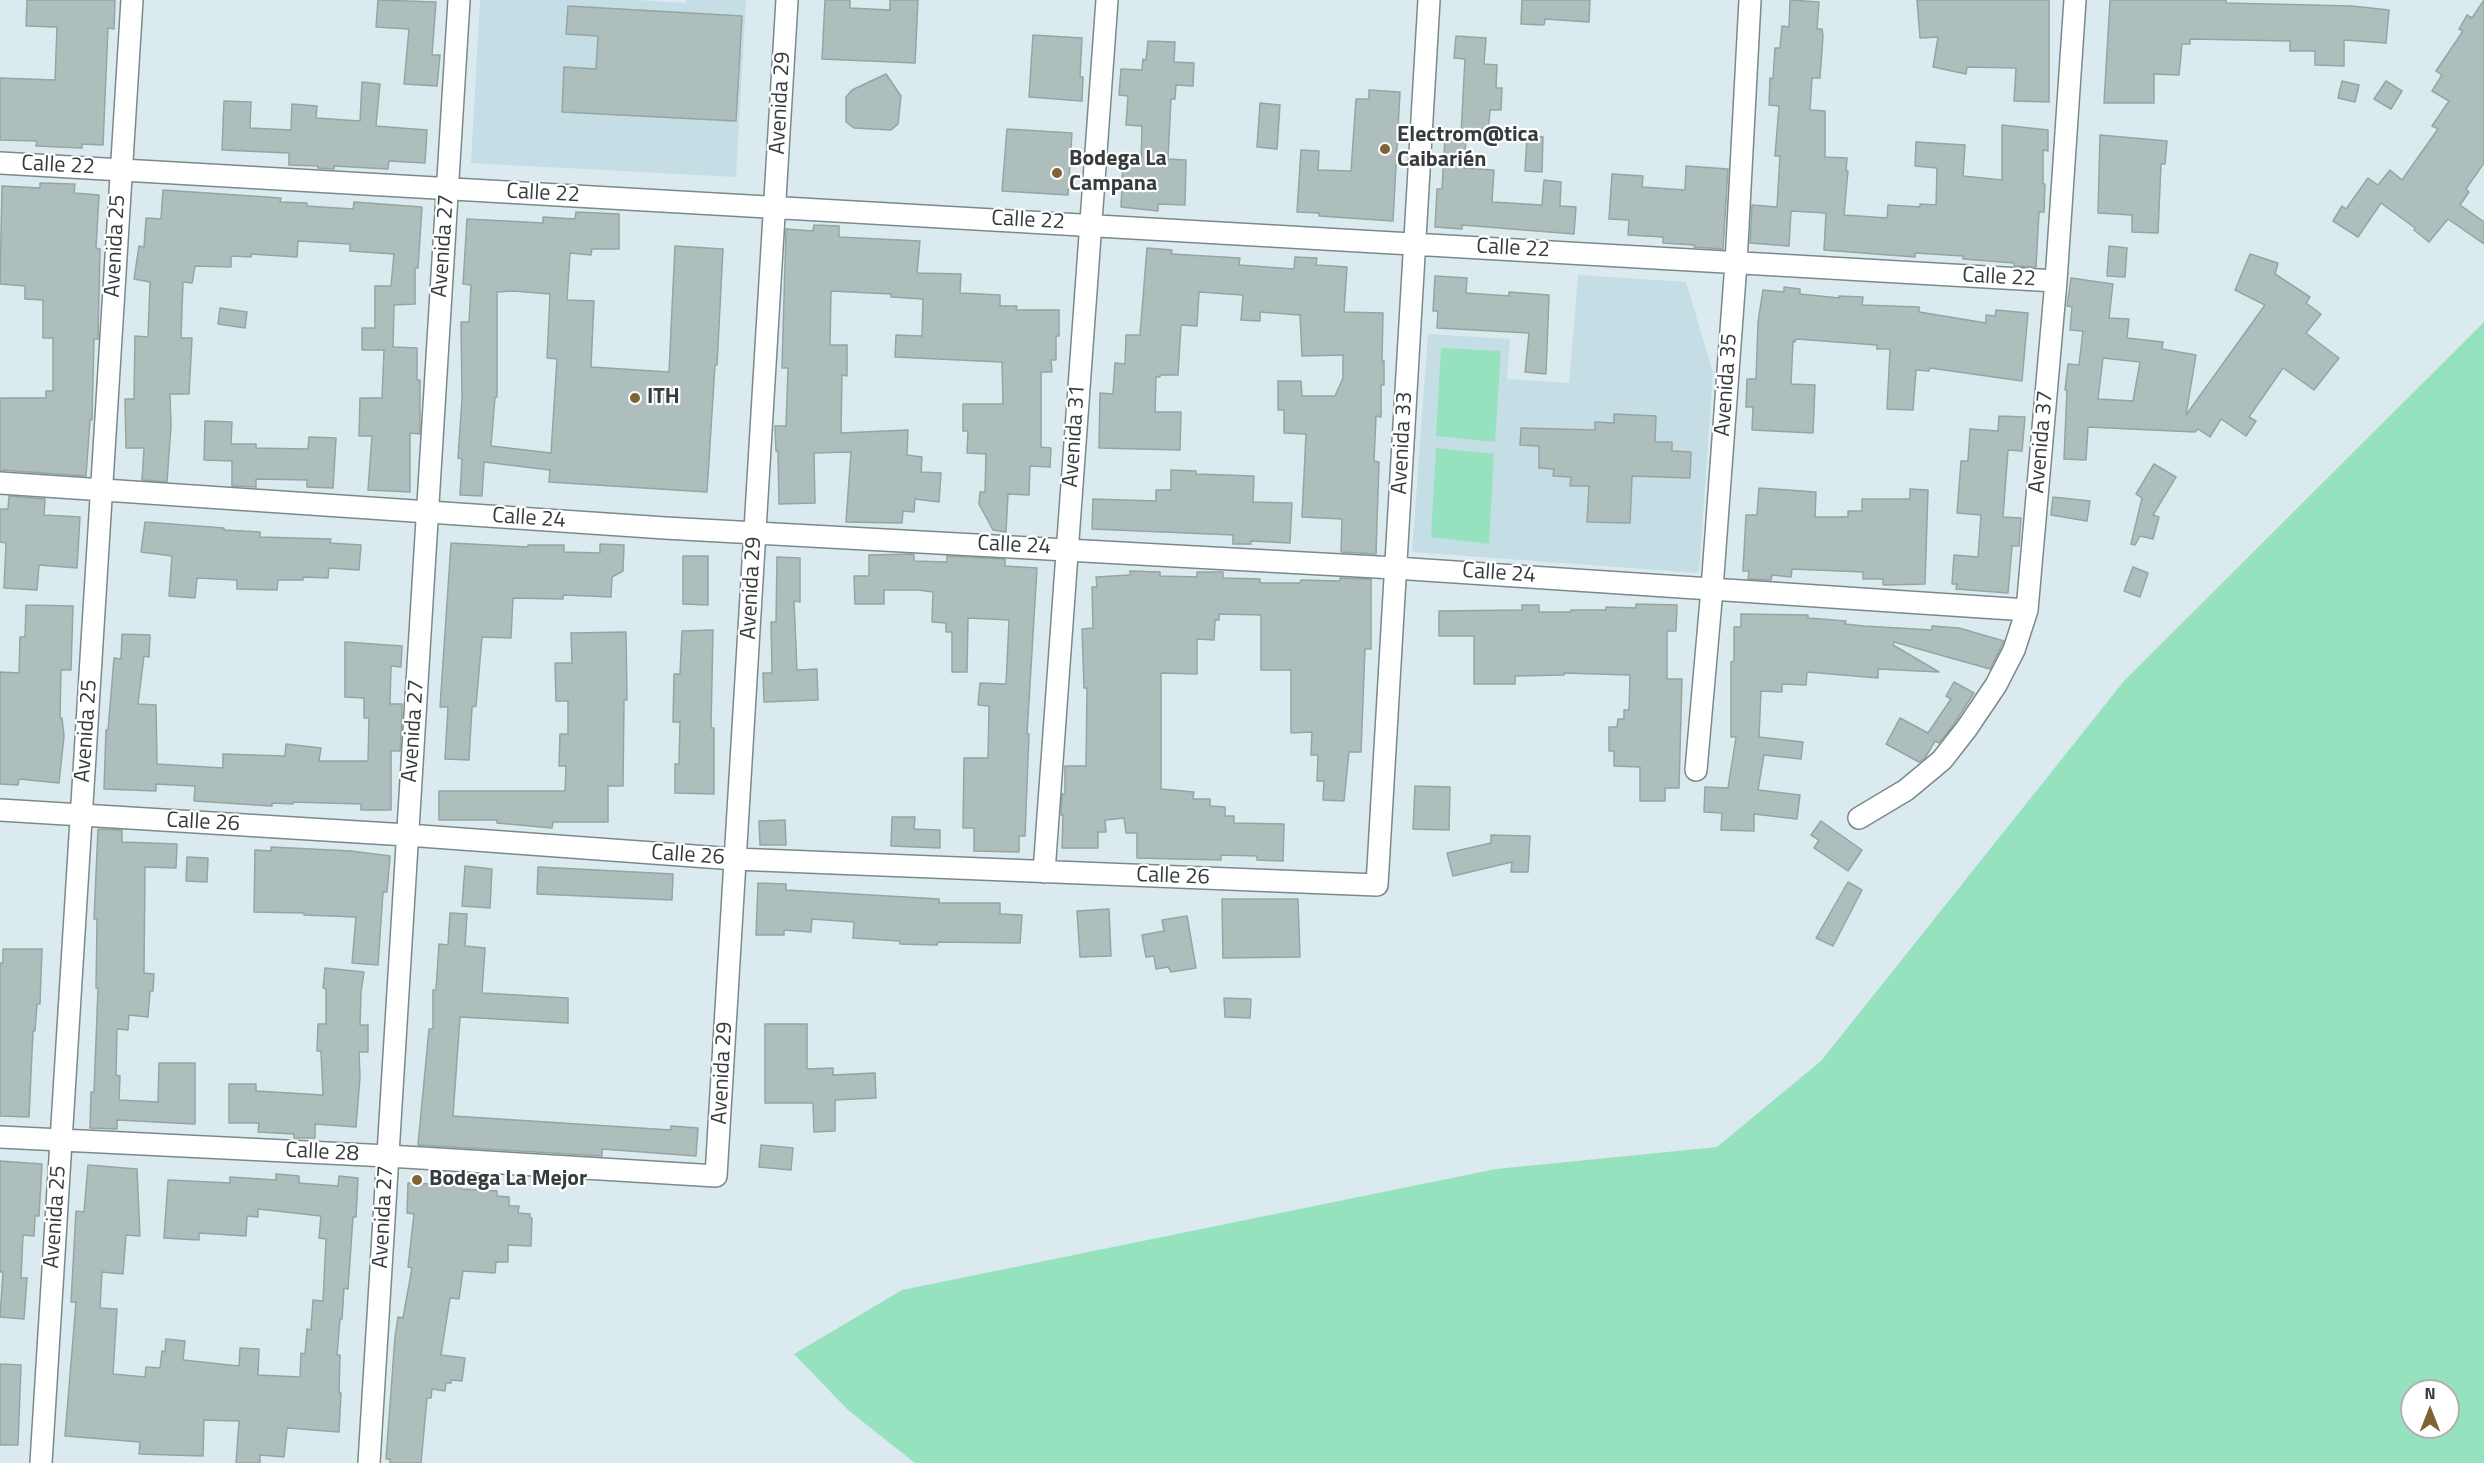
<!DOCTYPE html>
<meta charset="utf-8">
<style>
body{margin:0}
#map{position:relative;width:2484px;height:1463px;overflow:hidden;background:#daeaef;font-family:"Titillium Web",sans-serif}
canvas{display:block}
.north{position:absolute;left:2400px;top:1379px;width:60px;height:60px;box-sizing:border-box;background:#fff;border:2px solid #afb1b2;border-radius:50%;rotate:0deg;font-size:16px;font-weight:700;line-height:24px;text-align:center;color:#363c3e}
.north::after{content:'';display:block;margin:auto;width:21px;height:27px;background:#7c6434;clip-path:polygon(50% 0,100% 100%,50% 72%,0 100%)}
</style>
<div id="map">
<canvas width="2484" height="1463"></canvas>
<div class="north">N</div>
</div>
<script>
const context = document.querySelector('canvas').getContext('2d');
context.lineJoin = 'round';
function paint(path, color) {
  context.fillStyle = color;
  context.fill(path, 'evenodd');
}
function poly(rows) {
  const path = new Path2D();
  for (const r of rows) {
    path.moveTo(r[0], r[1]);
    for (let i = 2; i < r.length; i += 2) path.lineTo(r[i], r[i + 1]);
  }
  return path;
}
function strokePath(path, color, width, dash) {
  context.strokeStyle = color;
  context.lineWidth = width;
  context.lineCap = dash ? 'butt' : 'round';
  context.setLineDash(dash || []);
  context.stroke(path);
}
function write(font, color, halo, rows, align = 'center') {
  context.font = font + ' "Titillium Web",sans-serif';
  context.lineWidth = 4.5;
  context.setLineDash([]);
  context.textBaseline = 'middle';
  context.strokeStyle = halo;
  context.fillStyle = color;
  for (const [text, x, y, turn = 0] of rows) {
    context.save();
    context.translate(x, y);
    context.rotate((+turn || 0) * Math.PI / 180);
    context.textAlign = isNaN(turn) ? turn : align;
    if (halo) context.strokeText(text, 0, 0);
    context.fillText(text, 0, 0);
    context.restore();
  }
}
paint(poly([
 [480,0,637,0,685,3,686,0,746,0,736,177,471,163],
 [1578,275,1686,282,1713,373,1699,573,1412,552,1428,334,1510,339,1507,379,1569,383]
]), '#c5dde4');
paint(poly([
 [2484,322,2484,1463,915,1463,848,1410,794,1354,902,1290,1496,1169,1717,1147,1821,1061,2124,681],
 [2412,1391,2448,1391,2448,1427,2412,1427],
 [1441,348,1501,351,1495,442,1436,436],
 [1436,448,1494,454,1489,544,1431,537]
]), '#96e2be');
const building = poly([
 [27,0,115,0,114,29,108,28,103,145,82,144,82,148,36,146,37,141,0,140,0,78,55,80,57,27,26,26,27,0],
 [378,0,436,2,432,55,440,55,437,86,404,84,409,29,376,27,378,0],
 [825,0,850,0,850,8,890,10,890,0,918,0,915,63,822,59,825,0],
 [1522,0,1590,0,1589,22,1545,19,1544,25,1521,24,1522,0],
 [1790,0,1819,2,1817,29,1822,29,1823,36,1820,78,1812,78,1810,110,1825,111,1825,157,1847,158,1846,171,1848,171,1844,215,1887,218,1888,205,1920,207,1920,204,1936,205,1937,168,1915,166,1916,142,1965,145,1963,176,2002,180,2002,125,2048,130,2048,151,2043,150,2043,184,2045,184,2044,212,2039,212,2036,267,2014,266,2014,263,1963,259,1963,256,1915,253,1915,257,1824,250,1826,213,1791,211,1789,246,1750,243,1752,205,1777,207,1780,156,1775,156,1779,106,1769,105,1770,78,1773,79,1775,48,1780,48,1782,26,1789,27,1790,0],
 [1917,0,2049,0,2049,102,2014,101,2016,68,1967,67,1966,74,1933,67,1938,37,1920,38,1917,0],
 [2110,0,2226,0,2226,3,2352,6,2389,10,2386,43,2344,40,2344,66,2315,65,2315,51,2290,51,2290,41,2190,39,2190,44,2182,44,2179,75,2154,74,2154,103,2104,103,2110,0],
 [2484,0,2484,163,2466,189,2469,192,2460,205,2484,222,2484,244,2448,219,2429,242,2414,230,2415,228,2381,203,2358,237,2333,221,2342,206,2346,209,2368,178,2378,185,2390,170,2402,180,2438,129,2432,126,2449,101,2432,91,2442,75,2436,71,2463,31,2459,29,2467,15,2472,18,2484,0],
 [568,6,742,16,736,121,562,112,564,67,596,69,598,36,566,34,568,6],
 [1033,35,1082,38,1080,77,1083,77,1082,101,1029,97,1033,35],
 [1456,36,1486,38,1484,64,1497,65,1496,88,1502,88,1501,110,1490,110,1488,136,1461,134,1465,59,1454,58,1456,36],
 [1148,41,1175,42,1174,62,1194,63,1193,86,1176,85,1175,99,1171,99,1168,159,1186,160,1185,205,1158,204,1158,211,1121,207,1123,162,1141,163,1142,126,1126,125,1128,96,1119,95,1121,69,1142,70,1143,59,1146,60,1148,41],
 [886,74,901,96,898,124,891,130,854,128,846,122,846,97,852,90,886,74],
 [2342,81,2359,85,2355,102,2338,98,2342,81],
 [2386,81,2402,91,2391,109,2374,99,2386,81],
 [362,82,380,84,376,126,427,130,425,163,389,161,388,169,334,166,334,169,318,168,318,166,289,165,289,153,222,150,224,101,251,102,250,128,291,130,292,104,317,106,316,118,360,121,362,82],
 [1369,90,1400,92,1393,221,1319,216,1319,213,1297,212,1301,150,1319,151,1318,170,1351,171,1356,99,1369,99,1369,90],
 [1260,103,1280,105,1277,149,1257,147,1260,103],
 [1007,129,1072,133,1068,195,1002,191,1007,129],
 [2100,135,2167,141,2165,164,2161,164,2158,233,2132,232,2132,215,2098,213,2100,135],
 [1527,136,1543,137,1542,172,1525,171,1527,136],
 [1445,138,1466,139,1464,168,1494,170,1492,202,1542,205,1544,180,1561,182,1560,206,1576,207,1574,234,1462,225,1462,229,1435,227,1437,189,1442,189,1445,138],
 [1686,166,1728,169,1723,249,1694,247,1695,245,1663,243,1663,237,1628,235,1629,220,1609,219,1612,174,1643,176,1642,187,1685,190,1686,166],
 [40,183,75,184,74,193,99,195,96,248,100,249,98,339,94,339,92,420,90,420,86,476,0,470,0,398,46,398,46,391,53,391,53,338,43,338,43,300,25,299,25,286,0,284,2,186,40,188,40,183],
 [163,190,281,198,280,202,307,203,307,206,353,209,354,202,422,207,418,268,415,268,415,304,394,305,393,347,417,348,417,380,420,380,420,434,410,433,410,492,368,490,372,436,359,436,360,398,382,398,384,350,362,350,362,328,375,328,375,286,391,286,394,254,350,251,350,244,298,241,297,257,251,254,251,257,231,256,231,267,195,266,192,283,183,282,181,338,192,338,189,394,170,394,171,426,167,482,142,480,144,448,126,448,125,399,134,399,135,336,148,337,150,282,134,279,139,246,144,247,146,218,161,219,163,190],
 [576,212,619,214,619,249,592,249,591,255,570,253,567,300,594,301,591,367,669,372,675,246,723,249,717,365,715,365,707,492,549,482,550,470,484,462,482,496,460,495,462,459,458,458,462,399,461,322,469,322,471,285,463,284,467,219,543,223,543,217,575,219,576,212],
 [513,291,550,294,547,358,557,359,551,453,491,446,495,397,497,397,497,292,513,291],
 [814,225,839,226,839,237,920,241,917,273,961,274,960,293,1000,295,1000,306,1017,306,1016,310,1059,310,1059,336,1056,336,1056,360,1051,360,1052,372,1041,372,1041,447,1051,448,1050,467,1030,466,1029,495,1008,494,1006,532,993,530,979,504,980,492,985,492,986,454,967,453,968,431,963,431,963,404,1003,404,1002,362,895,357,896,335,922,336,923,299,891,297,891,294,831,291,830,345,847,345,847,376,842,375,841,433,908,430,907,455,922,457,921,472,941,473,939,502,915,499,914,512,903,511,902,523,846,522,851,452,814,453,815,503,779,504,778,451,776,451,775,426,786,426,788,368,782,368,786,229,813,231,814,225],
 [2109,246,2127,248,2125,277,2107,276,2109,246],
 [1147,248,1172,250,1171,254,1240,258,1239,265,1294,269,1295,257,1317,258,1316,265,1347,267,1344,312,1383,313,1382,361,1384,361,1384,385,1381,385,1381,417,1376,416,1374,461,1379,462,1376,554,1341,552,1342,519,1302,517,1306,434,1284,433,1284,410,1278,410,1278,381,1301,381,1302,396,1335,396,1343,378,1343,355,1302,356,1300,315,1260,312,1260,321,1241,320,1243,295,1199,292,1197,326,1181,325,1178,375,1160,375,1160,377,1156,377,1155,412,1181,412,1180,450,1099,448,1100,393,1113,394,1115,363,1125,364,1126,335,1140,335,1147,248],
 [2250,254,2278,263,2275,274,2310,297,2306,303,2321,314,2306,333,2339,358,2314,390,2283,368,2249,417,2256,421,2246,436,2221,419,2210,437,2198,429,2195,432,2088,427,2086,460,2064,459,2067,390,2065,390,2068,364,2079,365,2083,331,2070,330,2072,307,2067,306,2071,278,2113,284,2109,318,2129,319,2127,338,2163,342,2162,349,2196,355,2186,415,2265,305,2235,290,2250,254],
 [2103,358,2140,362,2133,401,2098,399,2103,358],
 [1435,276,1467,278,1466,293,1509,296,1509,292,1549,295,1546,374,1525,372,1529,333,1437,328,1438,311,1433,311,1435,276],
 [1784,287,1800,289,1800,294,1839,298,1839,296,1863,297,1862,305,1919,307,1919,312,1986,323,1986,315,1995,316,1996,310,2028,313,2022,381,1930,368,1929,371,1916,370,1913,410,1887,409,1890,349,1877,349,1877,345,1796,339,1795,342,1793,341,1791,384,1815,385,1813,433,1752,430,1753,407,1746,407,1747,379,1756,379,1758,322,1763,290,1784,292,1784,287],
 [220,308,247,312,245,328,218,324,220,308],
 [1614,414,1656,416,1655,442,1672,442,1672,451,1691,452,1690,478,1632,476,1630,523,1587,522,1589,486,1570,486,1571,477,1553,476,1554,469,1539,468,1539,446,1520,445,1521,428,1595,430,1595,422,1614,423,1614,414],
 [1999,416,2025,417,2022,451,2008,450,2003,517,2021,518,2019,546,2012,546,2008,593,1956,589,1957,584,1952,584,1954,555,1978,557,1981,515,1957,513,1961,461,1968,461,1970,429,1998,431,1999,416],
 [205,421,232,422,231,444,256,444,256,448,308,449,309,437,336,438,333,488,307,487,307,480,256,479,256,487,232,486,232,461,204,460,205,421],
 [2154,464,2176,477,2153,515,2159,517,2153,539,2140,536,2135,545,2131,544,2142,498,2136,494,2154,464],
 [1171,470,1196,471,1196,474,1254,476,1253,502,1292,503,1290,543,1251,541,1251,544,1233,544,1233,535,1092,529,1093,499,1156,501,1156,490,1171,490,1171,470],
 [1759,488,1816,492,1815,517,1848,517,1848,511,1862,511,1862,499,1910,499,1910,489,1928,490,1925,584,1883,585,1883,579,1863,579,1863,572,1792,569,1791,577,1772,575,1771,580,1748,579,1749,571,1743,571,1746,515,1757,515,1759,488],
 [9,496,45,499,44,515,80,517,77,568,39,565,37,590,4,588,6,543,0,542,0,509,8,509,9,496],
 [2053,497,2090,501,2087,521,2051,515,2053,497],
 [145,522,224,528,224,530,260,532,260,537,331,539,330,543,361,545,359,570,329,568,328,578,303,577,303,580,278,580,277,590,237,589,237,580,197,578,195,598,169,596,172,556,141,552,145,522],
 [451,543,528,547,528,545,564,545,564,552,600,553,600,544,624,545,623,571,612,577,611,597,563,595,563,599,513,598,511,638,482,637,476,706,472,707,469,760,445,759,448,707,440,707,451,543],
 [914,554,914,561,947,562,947,556,1005,559,1005,566,1037,568,1027,734,1029,734,1025,836,1019,836,1019,852,974,851,974,828,963,828,964,758,988,758,989,706,978,705,980,683,1006,684,1009,620,968,618,967,672,952,672,952,632,946,632,946,623,932,622,933,592,918,590,884,590,884,604,855,604,854,576,869,576,869,555,914,554],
 [683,556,708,556,708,605,683,604,683,556],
 [777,557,800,558,800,602,794,601,797,670,817,669,818,700,764,702,763,673,772,673,771,622,776,622,777,557],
 [2133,567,2148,573,2140,597,2124,591,2133,567],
 [1130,571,1160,572,1160,576,1197,577,1197,572,1223,572,1223,578,1260,579,1260,583,1300,583,1301,580,1340,581,1340,578,1371,579,1371,649,1365,649,1361,752,1349,752,1344,801,1323,800,1324,781,1317,781,1318,755,1311,755,1312,732,1291,733,1291,670,1261,670,1261,615,1219,614,1219,620,1215,620,1214,640,1197,639,1197,674,1161,673,1161,789,1194,792,1193,799,1210,799,1210,806,1225,807,1225,816,1234,816,1234,823,1284,824,1283,861,1257,860,1257,856,1221,855,1221,860,1137,858,1137,833,1126,833,1124,818,1105,820,1106,832,1098,832,1098,848,1062,848,1063,815,1061,815,1062,794,1065,794,1065,766,1086,766,1087,688,1084,688,1082,629,1093,628,1092,587,1097,587,1096,577,1130,575,1130,571],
 [1636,604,1677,605,1676,631,1667,631,1667,679,1682,679,1679,788,1665,788,1665,801,1640,801,1640,767,1614,766,1614,751,1609,751,1609,727,1617,727,1618,719,1624,719,1624,710,1629,710,1630,675,1564,673,1564,675,1515,676,1515,684,1474,684,1474,636,1439,636,1439,611,1522,610,1522,605,1539,605,1539,612,1571,612,1571,610,1606,610,1606,607,1636,608,1636,604],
 [26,605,73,606,71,670,61,670,60,718,62,718,64,736,59,783,19,779,18,785,0,784,0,672,19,673,20,637,25,637,26,605],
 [1741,614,1808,615,1808,618,1846,621,1845,624,1864,626,1932,630,1932,626,1959,628,2004,641,1990,669,1894,642,1893,645,1939,672,1878,669,1878,678,1807,672,1806,685,1782,684,1782,692,1761,691,1759,737,1803,742,1801,759,1764,755,1758,790,1800,795,1797,819,1754,814,1754,831,1721,830,1722,813,1704,812,1705,787,1728,788,1736,737,1731,737,1731,662,1734,661,1734,627,1741,627,1741,614],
 [713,630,711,728,714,728,714,794,675,793,675,764,679,764,680,722,673,722,674,674,680,674,682,631,713,630],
 [626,632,627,700,624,700,623,786,608,786,608,822,553,822,552,828,497,823,497,820,439,820,439,791,565,791,566,766,559,766,560,734,568,734,568,701,556,701,555,663,572,663,571,633,626,632],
 [122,634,150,635,149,657,144,656,138,704,156,705,157,764,223,768,223,754,285,756,286,744,321,748,319,761,368,761,369,718,364,718,364,698,345,697,345,642,402,646,401,667,391,666,390,704,402,704,402,717,400,751,391,751,391,810,361,810,361,804,293,802,293,804,272,803,272,806,194,801,195,786,156,784,156,791,104,789,106,730,108,730,114,658,121,659,122,634],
 [1954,682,1974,693,1952,727,1939,743,1935,741,1925,758,1919,762,1886,744,1900,718,1928,733,1951,699,1946,696,1954,682],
 [1415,786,1450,787,1449,830,1413,829,1415,786],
 [892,817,915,817,914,829,940,830,940,848,891,846,892,817],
 [785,820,786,845,760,845,759,821,785,820],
 [1821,821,1862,850,1848,871,1814,848,1819,840,1811,835,1821,821],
 [98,829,122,830,122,842,177,844,176,868,145,867,144,973,154,974,153,991,150,991,148,1017,129,1015,128,1030,117,1029,116,1075,120,1076,119,1100,158,1102,159,1063,195,1063,195,1124,117,1120,117,1129,90,1128,91,1092,94,1092,98,988,96,988,97,919,94,919,98,829],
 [1491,835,1530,836,1528,872,1511,872,1512,862,1453,876,1447,853,1491,843,1491,835],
 [271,847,351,851,390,856,387,892,383,892,378,965,352,963,356,917,304,915,304,913,254,912,255,850,271,851,271,847],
 [187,857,208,858,207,882,186,881,187,857],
 [465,866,492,869,490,908,462,906,465,866],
 [538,867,673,874,672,900,537,894,538,867],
 [1848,882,1862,890,1833,946,1816,938,1848,882],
 [758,883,786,884,786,890,939,899,939,903,1000,903,1000,914,1022,915,1020,943,938,942,937,945,900,944,900,941,853,938,854,922,812,919,811,932,784,930,784,935,756,935,758,883],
 [1222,899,1298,899,1300,957,1223,958,1222,899],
 [1109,909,1111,956,1080,957,1077,911,1109,909],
 [450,913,467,914,465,946,485,948,482,993,568,998,568,1023,460,1017,453,1116,671,1130,671,1126,698,1128,696,1156,602,1149,602,1156,418,1145,429,1029,433,1029,433,990,436,990,439,944,448,945,450,913],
 [1187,916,1196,968,1171,972,1168,967,1156,969,1154,956,1146,957,1142,935,1164,931,1162,920,1187,916],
 [3,949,42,949,40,1004,37,1004,35,1031,33,1031,29,1117,0,1116,0,963,3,963,3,949],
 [325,968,364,972,361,992,360,1025,368,1025,368,1052,359,1052,360,1077,356,1127,315,1124,315,1138,294,1138,294,1134,258,1132,259,1123,229,1123,229,1084,256,1084,256,1091,323,1095,321,1051,317,1051,318,1024,326,1024,326,989,323,988,325,968],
 [1224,998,1251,999,1250,1018,1225,1017,1224,998],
 [765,1024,807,1024,807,1069,833,1068,833,1075,875,1073,876,1098,835,1100,835,1131,814,1132,813,1103,765,1103,765,1024],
 [761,1145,793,1148,791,1170,759,1167,761,1145],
 [0,1161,42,1164,39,1216,35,1216,34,1236,23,1235,21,1278,27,1278,24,1319,0,1317,3,1272,0,1272,0,1161],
 [88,1165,137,1169,140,1236,126,1235,123,1274,102,1272,100,1308,117,1309,113,1374,145,1377,146,1367,160,1368,162,1351,165,1352,166,1339,185,1341,183,1360,239,1366,240,1348,259,1349,258,1375,300,1377,301,1353,305,1354,307,1329,311,1330,313,1300,323,1301,326,1239,319,1238,321,1216,258,1209,258,1217,247,1216,246,1236,199,1233,199,1240,164,1238,168,1180,230,1183,230,1177,276,1180,276,1174,299,1176,299,1183,338,1186,339,1176,358,1178,356,1217,353,1217,348,1289,344,1288,342,1319,340,1319,337,1355,340,1355,339,1393,341,1393,339,1432,287,1428,284,1457,260,1455,260,1463,236,1463,239,1421,204,1420,203,1456,139,1454,140,1442,65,1436,76,1302,71,1302,76,1211,84,1212,88,1165],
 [408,1183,461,1185,461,1189,497,1191,497,1196,509,1197,509,1206,519,1206,518,1213,530,1214,530,1218,532,1218,531,1246,508,1245,508,1262,496,1262,495,1273,463,1271,459,1299,450,1298,441,1355,465,1358,462,1381,451,1380,451,1383,446,1383,445,1391,432,1389,431,1398,427,1398,421,1463,390,1463,390,1459,386,1459,395,1337,398,1317,403,1318,412,1268,408,1267,414,1214,407,1213,408,1183],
 [0,1364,21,1365,18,1445,0,1445,0,1364]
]);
paint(building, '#aebebc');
strokePath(building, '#95a5a3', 1.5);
const minor = poly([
 [0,163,2056,281],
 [0,483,665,528,1395,568,2027,610],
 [1696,770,1712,589,1736,263,1750,0],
 [0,810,407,835,735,859,1377,885,1429,0],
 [1859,818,1906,790,1942,760,1967,728,1996,685,2014,650,2027,610,2056,281,2075,0],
 [1044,872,1107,0],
 [0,1137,388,1156,716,1176,787,0],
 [41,1463,132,0],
 [369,1463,459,0]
]);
strokePath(minor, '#7b898d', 24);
strokePath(minor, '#fff', 21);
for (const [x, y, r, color] of [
 [1385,149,6,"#7c6434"],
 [1057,173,6,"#7c6434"],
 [635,398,6,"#7c6434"],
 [417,1180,6,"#7c6434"]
]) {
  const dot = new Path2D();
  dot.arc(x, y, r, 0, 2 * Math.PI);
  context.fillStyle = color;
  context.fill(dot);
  strokePath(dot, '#fff', 2);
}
write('22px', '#363c3e', '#fff', [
 ["Avenida 29",781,103,-87],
 ["Calle 22",58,166,3],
 ["Calle 22",543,194,3],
 ["Calle 22",1028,221,3],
 ["Avenida 25",116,246,-87],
 ["Avenida 27",444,246,-86],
 ["Calle 22",1513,249,3],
 ["Calle 22",1999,278,3],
 ["Avenida 35",1727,385,-86],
 ["Avenida 31",1075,436,-86],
 ["Avenida 37",2042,442,-85],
 ["Avenida 33",1403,443,-87],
 ["Calle 24",529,519,4],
 ["Calle 24",1014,546,3],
 ["Calle 24",1499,574,4],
 ["Avenida 29",752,588,-87],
 ["Avenida 25",87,731,-86],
 ["Avenida 27",414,731,-86],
 ["Calle 26",203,823,3],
 ["Calle 26",688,856,4],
 ["Calle 26",1173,877,2],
 ["Avenida 29",723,1073,-87],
 ["Calle 28",322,1153,3],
 ["Avenida 25",56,1217,-86],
 ["Avenida 27",384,1217,-87]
]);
write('bold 22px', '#363c3e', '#fff', [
 ["Electrom@tica",1397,136],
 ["Caibarién",1397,161],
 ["Bodega La",1069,160],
 ["Campana",1069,185],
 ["ITH",647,398],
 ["Bodega La Mejor",429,1180]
], 'left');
</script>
